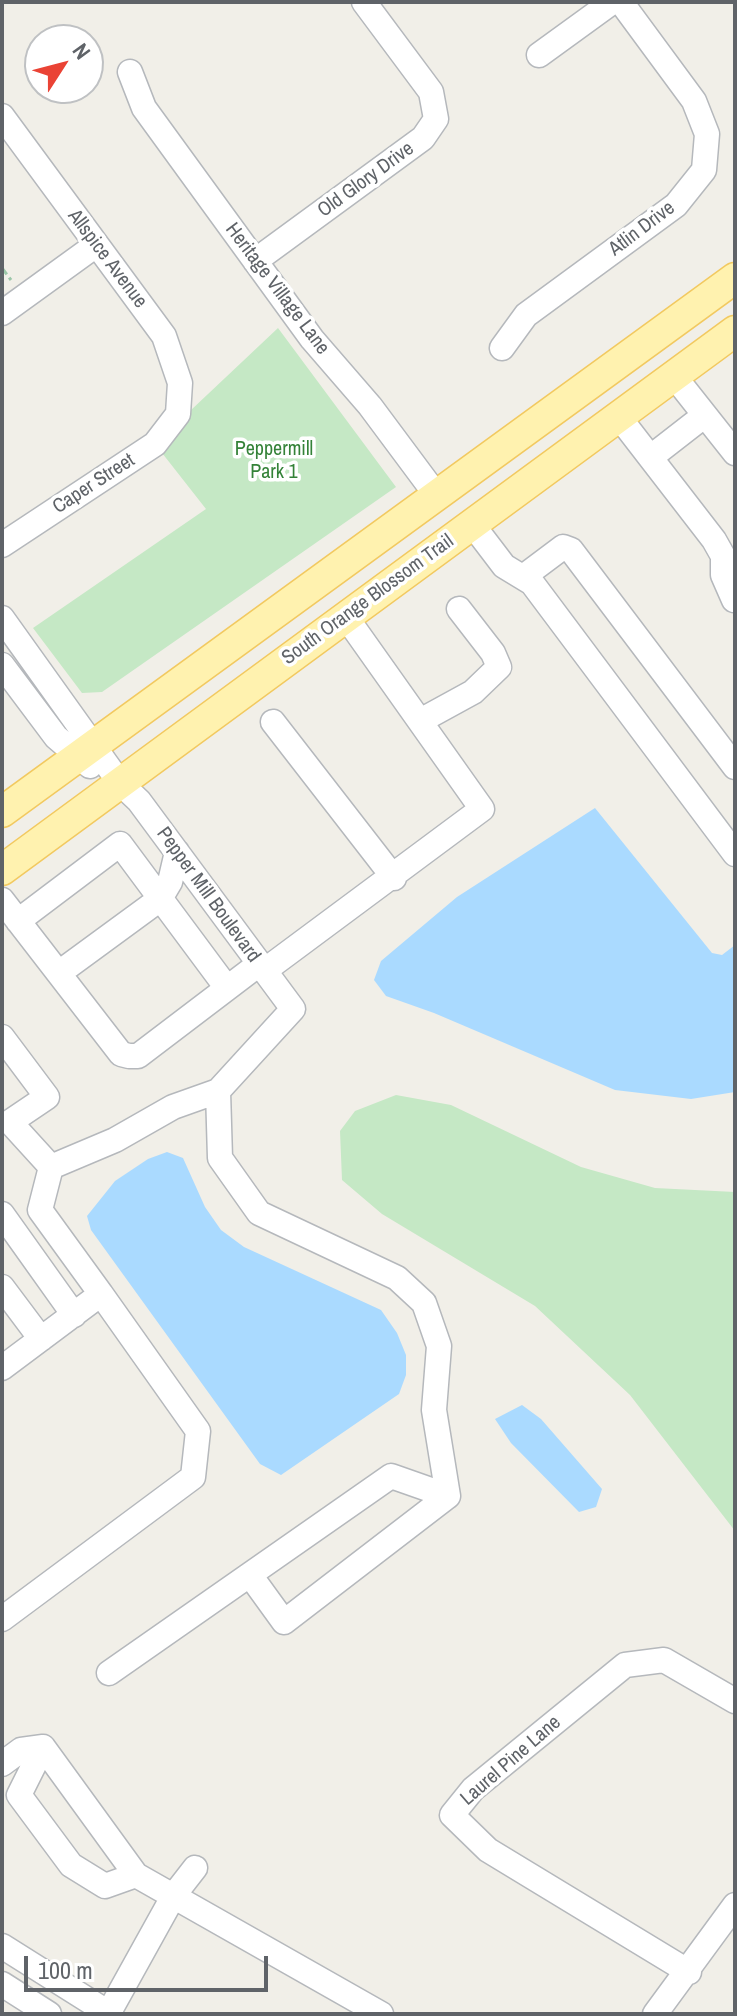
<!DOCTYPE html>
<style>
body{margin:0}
#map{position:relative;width:737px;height:2016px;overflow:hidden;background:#f1efe8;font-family:"Archivo Narrow",sans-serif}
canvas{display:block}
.frame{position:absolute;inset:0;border:4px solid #5f6368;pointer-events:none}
.north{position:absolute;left:24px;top:24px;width:80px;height:80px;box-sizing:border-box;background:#fff;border:2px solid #bfc1c3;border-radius:50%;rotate:54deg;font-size:22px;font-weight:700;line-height:32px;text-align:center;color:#5f6368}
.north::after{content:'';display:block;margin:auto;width:28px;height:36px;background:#ea4335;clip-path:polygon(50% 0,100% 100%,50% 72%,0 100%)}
.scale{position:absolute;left:24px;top:1956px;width:244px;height:36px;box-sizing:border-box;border:4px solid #5f6368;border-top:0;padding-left:10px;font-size:24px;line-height:28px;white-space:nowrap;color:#5f6368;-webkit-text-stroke:6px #fff;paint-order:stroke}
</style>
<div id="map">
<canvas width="737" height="2016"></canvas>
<div class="frame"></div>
<div class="north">N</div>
<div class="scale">100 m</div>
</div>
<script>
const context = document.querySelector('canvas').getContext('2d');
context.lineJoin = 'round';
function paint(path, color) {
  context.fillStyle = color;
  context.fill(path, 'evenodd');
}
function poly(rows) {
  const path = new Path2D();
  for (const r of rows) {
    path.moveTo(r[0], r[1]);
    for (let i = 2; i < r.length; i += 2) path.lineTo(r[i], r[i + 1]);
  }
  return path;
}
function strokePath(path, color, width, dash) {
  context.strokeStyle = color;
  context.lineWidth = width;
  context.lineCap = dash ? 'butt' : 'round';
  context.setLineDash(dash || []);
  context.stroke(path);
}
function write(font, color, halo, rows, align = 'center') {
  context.font = font + ' "Archivo Narrow",sans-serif';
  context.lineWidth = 7;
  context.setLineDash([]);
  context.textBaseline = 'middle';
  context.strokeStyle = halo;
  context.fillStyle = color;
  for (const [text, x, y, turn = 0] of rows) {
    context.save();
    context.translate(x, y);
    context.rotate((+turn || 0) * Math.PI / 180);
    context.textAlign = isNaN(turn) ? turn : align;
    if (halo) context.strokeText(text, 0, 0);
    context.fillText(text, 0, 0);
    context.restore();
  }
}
paint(poly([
 [278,328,396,487,102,692,82,693,33,628,206,509,155,444],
 [396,1095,451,1105,581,1167,655,1188,735,1192,735,1531,630,1395,535,1306,382,1214,342,1180,340,1131,355,1111]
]), '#c5e8c5');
paint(poly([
 [595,808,712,953,722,955,735,945,735,1092,691,1099,615,1090,434,1013,386,996,374,980,381,961,457,897],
 [167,1152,183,1158,205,1207,221,1230,244,1247,381,1310,397,1333,406,1355,406,1375,399,1394,281,1475,260,1464,91,1230,87,1216,115,1181,148,1159],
 [522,1405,541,1419,602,1489,596,1507,579,1512,511,1443,495,1419]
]), '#aadaff');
const minor = poly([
 [539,55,612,2],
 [130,72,144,108,312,339,370,406,437,496],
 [2,116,164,336,180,383,178,414,155,444,2,545],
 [255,261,423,138,436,119,431,92,364,2],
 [2,313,96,245],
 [502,348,526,315,676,205,704,170,707,134,694,101,621,2],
 [674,376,735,453],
 [619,417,714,540,723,556,723,575,734,600],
 [651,457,705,415],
 [472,524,504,566,532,583,735,854],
 [523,577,563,547,571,550,735,767],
 [2,618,120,783,139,801,293,1009,218,1091,220,1158,259,1213,397,1278,424,1303,439,1346,434,1410,448,1496],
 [2,665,56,737,90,766],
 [420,721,473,692,499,667,493,653,459,609],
 [273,722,394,878],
 [2,900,121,1054,129,1056,138,1056,259,964],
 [18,921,120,844,227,988],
 [264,971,482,809,346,617],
 [59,973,160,899,170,882,177,852],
 [2,1037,47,1097,10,1122,51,1167,40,1210,101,1294,2,1368],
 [51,1167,115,1140,173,1107,218,1091],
 [2,1214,74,1315],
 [2,1287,41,1339],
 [250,1575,284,1622,448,1496],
 [2,1619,193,1477,198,1431,101,1294],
 [109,1673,391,1476,448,1496],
 [43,1747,19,1795,71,1865,105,1886,136,1875],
 [2,1764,21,1750,43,1747,136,1875,381,2014],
 [2,1946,110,2014],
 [689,1972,488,1850,452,1815,473,1789,625,1665,664,1660,735,1701],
 [2,1984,49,2014],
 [108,2014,174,1895,195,1868],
 [655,2014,735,1905]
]);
const major = poly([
 [2,812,735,278],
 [2,870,735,331]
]);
strokePath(minor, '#b5b8bc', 27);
strokePath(major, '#f2c960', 33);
strokePath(poly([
 [2,268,11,280]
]), '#9cc7a9', 3, [8, 4]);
strokePath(minor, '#fff', 24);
strokePath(major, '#fff2af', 30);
write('20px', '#5f6368', '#fff', [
 ["Old Glory Drive",366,180,-36],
 ["Atlin Drive",642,229,-37],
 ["Allspice Avenue",107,259,53],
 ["Heritage Village Lane",277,289,53],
 ["Caper Street",94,484,-33],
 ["South Orange Blossom Trail",368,600,-36],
 ["Pepper Mill Boulevard",208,895,54],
 ["Laurel Pine Lane",511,1761,-41]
]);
write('20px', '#348238', '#fff', [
 ["Peppermill",274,450],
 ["Park 1",274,473]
]);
</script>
